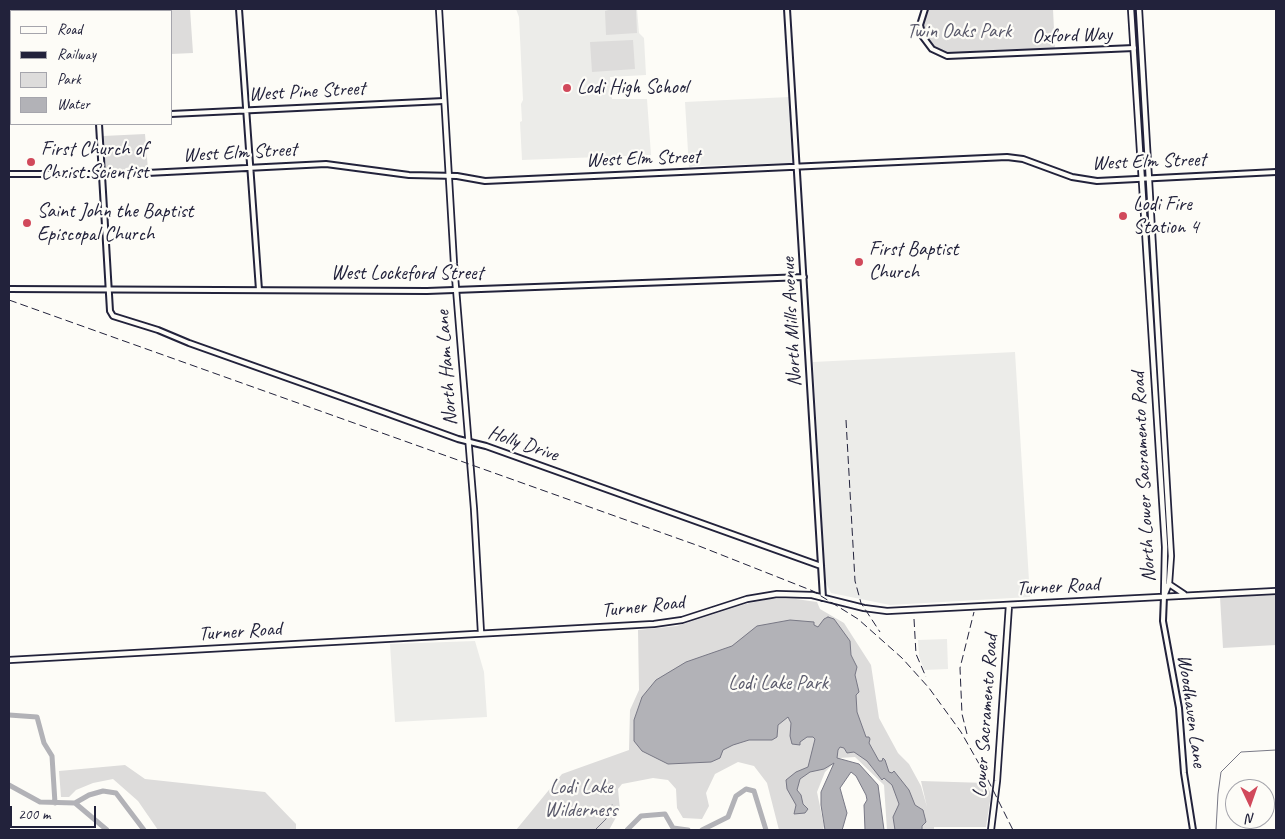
<!DOCTYPE html>
<style>
body{margin:0}
#map{position:relative;width:1285px;height:839px;overflow:hidden;background:#fdfcf7;font-family:Caveat,sans-serif}
canvas{display:block}
.frame{position:absolute;inset:0;border:10px solid #22223b;pointer-events:none}
.legend{position:absolute;left:10px;top:10px;width:162px;height:115px;box-sizing:border-box;background:#fdfcf7;border:1px solid #a5a5ac;margin:0;padding:6px 9px;list-style:none;font-size:15px;color:#22223b}
.legend li{display:flex;align-items:center;gap:10px;height:25px}
.legend b{width:25px;border:1px solid #a5a5ac}
.north{position:absolute;left:1225px;top:779px;width:50px;height:50px;box-sizing:border-box;background:#fdfcf7;border:1px solid #a5a5ac;border-radius:50%;rotate:177deg;font-size:14px;font-weight:700;line-height:20px;text-align:center;color:#22223b}
.north::after{content:'';display:block;margin:auto;width:18px;height:22px;background:#d1495b;clip-path:polygon(50% 0,100% 100%,50% 72%,0 100%)}
.scale{position:absolute;left:10px;top:806px;width:86px;height:22px;box-sizing:border-box;border:2px solid #22223b;border-top:0;padding-left:6px;font-size:15px;line-height:18px;white-space:nowrap;color:#22223b;-webkit-text-stroke:4px #fdfcf7;paint-order:stroke}
</style>
<div id="map">
<canvas width="1285" height="839"></canvas>
<div class="frame"></div>
<ul class="legend">
<li><b style="height:6px;background:#fdfcf7"></b>Road</li>
<li><b style="height:6px;background:#22223b"></b>Railway</li>
<li><b style="height:14px;background:#dddcdb"></b>Park</li>
<li><b style="height:14px;background:#b2b2b7"></b>Water</li>
</ul>
<div class="north">N</div>
<div class="scale">200 m</div>
</div>
<script>
const context = document.querySelector('canvas').getContext('2d');
context.lineJoin = 'round';
function paint(path, color) {
  context.fillStyle = color;
  context.fill(path, 'evenodd');
}
function poly(rows) {
  const path = new Path2D();
  for (const r of rows) {
    path.moveTo(r[0], r[1]);
    for (let i = 2; i < r.length; i += 2) path.lineTo(r[i], r[i + 1]);
  }
  return path;
}
function strokePath(path, color, width, dash) {
  context.strokeStyle = color;
  context.lineWidth = width;
  context.lineCap = dash ? 'butt' : 'round';
  context.setLineDash(dash || []);
  context.stroke(path);
}
function write(font, color, halo, rows, align = 'center') {
  context.font = font + ' Caveat,sans-serif';
  context.lineWidth = 4.5;
  context.setLineDash([]);
  context.textBaseline = 'middle';
  context.strokeStyle = halo;
  context.fillStyle = color;
  for (const [text, x, y, turn = 0] of rows) {
    context.save();
    context.translate(x, y);
    context.rotate((+turn || 0) * Math.PI / 180);
    context.textAlign = isNaN(turn) ? turn : align;
    if (halo) context.strokeText(text, 0, 0);
    context.fillText(text, 0, 0);
    context.restore();
  }
}
paint(poly([
 [516,9,637,9,639,33,644,38,646,75,610,77,612,99,647,99,651,155,522,160,520,122,522,121,521,104,523,100,519,17],
 [789,97,793,161,791,163,693,166,689,168,685,102],
 [1015,352,1030,597,890,605,831,593,825,581,813,362],
 [947,639,948,669,924,670,919,656,918,640],
 [475,641,484,672,487,717,395,722,390,644]
]), '#ecece9');
paint(poly([
 [90,9,190,9,193,53,171,54,171,11,90,11],
 [612,9,636,9,637,33,606,35,605,11],
 [926,9,1053,9,1055,51,951,56,926,42,921,17],
 [633,40,635,69,592,72,590,42],
 [145,134,148,169,106,171,103,136],
 [1276,595,1276,645,1223,648,1220,597],
 [770,599,796,599,817,602,820,609,844,623,871,665,879,718,898,753,909,764,921,786,927,807,921,781,987,783,991,795,986,827,934,827,934,830,887,830,884,785,855,757,839,758,825,772,817,792,824,826,823,830,779,830,767,783,754,766,738,762,715,774,706,793,709,806,702,819,683,818,677,808,676,789,668,780,653,778,622,784,618,789,620,810,609,830,516,830,562,774,629,750,630,710,639,690,638,630,677,626,745,604],
 [125,765,145,779,265,792,296,824,296,830,158,830,138,801,113,779,93,783,76,790,69,797,61,797,59,771]
]), '#dddcdb');
const water = poly([
 [828,617,834,619,850,641,851,655,857,667,855,675,859,692,856,695,857,712,866,737,869,737,870,739,869,743,879,761,882,761,883,758,885,760,889,772,892,773,894,771,909,790,915,805,923,810,926,822,922,826,922,830,895,830,893,817,899,804,892,785,884,778,882,780,867,761,854,752,847,753,844,748,840,747,838,750,837,758,859,764,878,785,884,830,865,830,864,805,867,800,866,795,856,776,851,772,840,788,847,813,843,827,842,830,825,830,821,805,821,792,834,763,824,769,810,772,800,779,797,790,801,795,803,804,808,809,805,813,794,814,796,805,787,789,786,780,796,772,808,767,815,739,813,737,807,737,800,742,800,745,792,744,790,736,791,723,788,717,778,725,777,737,772,740,749,740,733,745,723,750,720,758,711,762,668,764,642,751,634,741,634,720,642,697,656,680,686,662,732,646,757,626,790,620,814,622,814,625,818,627,824,619,828,617]
]);
paint(water, '#b2b2b7');
strokePath(water, '#787885', 1);
strokePath(poly([
 [595,830,606,819,612,805],
 [1216,830,1218,794,1221,772,1241,752,1276,750]
]), '#787885', 1);
strokePath(poly([
 [9,715,37,717,44,743,52,756,55,803],
 [9,785,40,802,75,803],
 [107,830,75,803,89,795,103,791,116,793,144,830],
 [627,830,641,816,665,814,673,828,688,830],
 [702,830,728,817,736,796,746,789,754,791,766,830]
]), '#b2b2b7', 5);
const minor = poly([
 [91,9,91,11],
 [239,9,259,290],
 [787,9,823,598],
 [925,9,920,25,923,37,932,49,947,56,1134,48],
 [171,114,444,101],
 [9,117,11,117],
 [99,124,110,311,113,316,158,330,189,343,386,413,458,439,486,446,821,566],
 [9,174,127,174,326,164,409,175,457,176,485,181,1007,157,1023,159,1072,177,1097,181,1276,172],
 [9,289,427,291,804,277],
 [1164,596,1163,621,1179,708,1184,773,1193,830]
]);
const major = poly([
 [439,9,454,264,474,509,481,633],
 [1131,9,1165,547,1164,594],
 [1139,9,1171,556,1169,584,1164,596],
 [1169,584,1184,594],
 [9,660,654,624,682,620,747,599,777,594,812,595,864,608,887,611,1276,591],
 [991,830,997,781,1009,605]
]);
strokePath(minor, '#22223b', 8);
strokePath(major, '#22223b', 8);
strokePath(minor, '#fdfcf7', 4);
strokePath(major, '#fdfcf7', 4.5);
strokePath(poly([
 [9,300,699,546,813,591,858,619,902,658,929,688,961,732,986,776,1013,830],
 [846,420,855,581,861,603,880,632],
 [914,619,916,654,926,677],
 [967,734,962,714,960,668,974,612]
]), '#22223b', 1, [8, 4]);
for (const [x, y, r, color] of [
 [567,88,5,"#d1495b"],
 [31,162,5,"#d1495b"],
 [1123,216,5,"#d1495b"],
 [27,223,5,"#d1495b"],
 [859,262,5,"#d1495b"]
]) {
  const dot = new Path2D();
  dot.arc(x, y, r, 0, 2 * Math.PI);
  context.fillStyle = color;
  context.fill(dot);
  strokePath(dot, '#fdfcf7', 2);
}
write('20px', '#5a5a6b', '#fdfcf7', [
 ["Twin Oaks Park",959,32],
 ["Lodi Lake Park",778,684],
 ["Lodi Lake",581,788],
 ["Wilderness",581,811]
]);
write('20px', '#22223b', '#fdfcf7', [
 ["Oxford Way",1072,36,-2],
 ["West Pine Street",307,92,-3],
 ["West Elm Street",240,153,-3],
 ["West Elm Street",643,159,-2],
 ["West Elm Street",1149,162,-2],
 ["West Lockeford Street",407,274],
 ["North Mills Avenue",792,322,-93],
 ["North Ham Lane",447,368,-94],
 ["Holly Drive",523,444,19],
 ["North Lower Sacramento Road",1144,477,-93],
 ["Turner Road",1058,587,-3],
 ["Turner Road",643,607,-6],
 ["Turner Road",240,632,-4],
 ["Woodhaven Lane",1191,711,82],
 ["Lower Sacramento Road",986,716,-86]
]);
write('20px', '#22223b', '#fdfcf7', [
 ["Lodi High School",577,88],
 ["First Church of",41,150],
 ["Christ Scientist",41,173],
 ["Lodi Fire",1133,205],
 ["Station 4",1133,228],
 ["Saint John the Baptist",37,212],
 ["Episcopal Church",37,235],
 ["First Baptist",869,250],
 ["Church",869,273]
], 'left');
</script>
